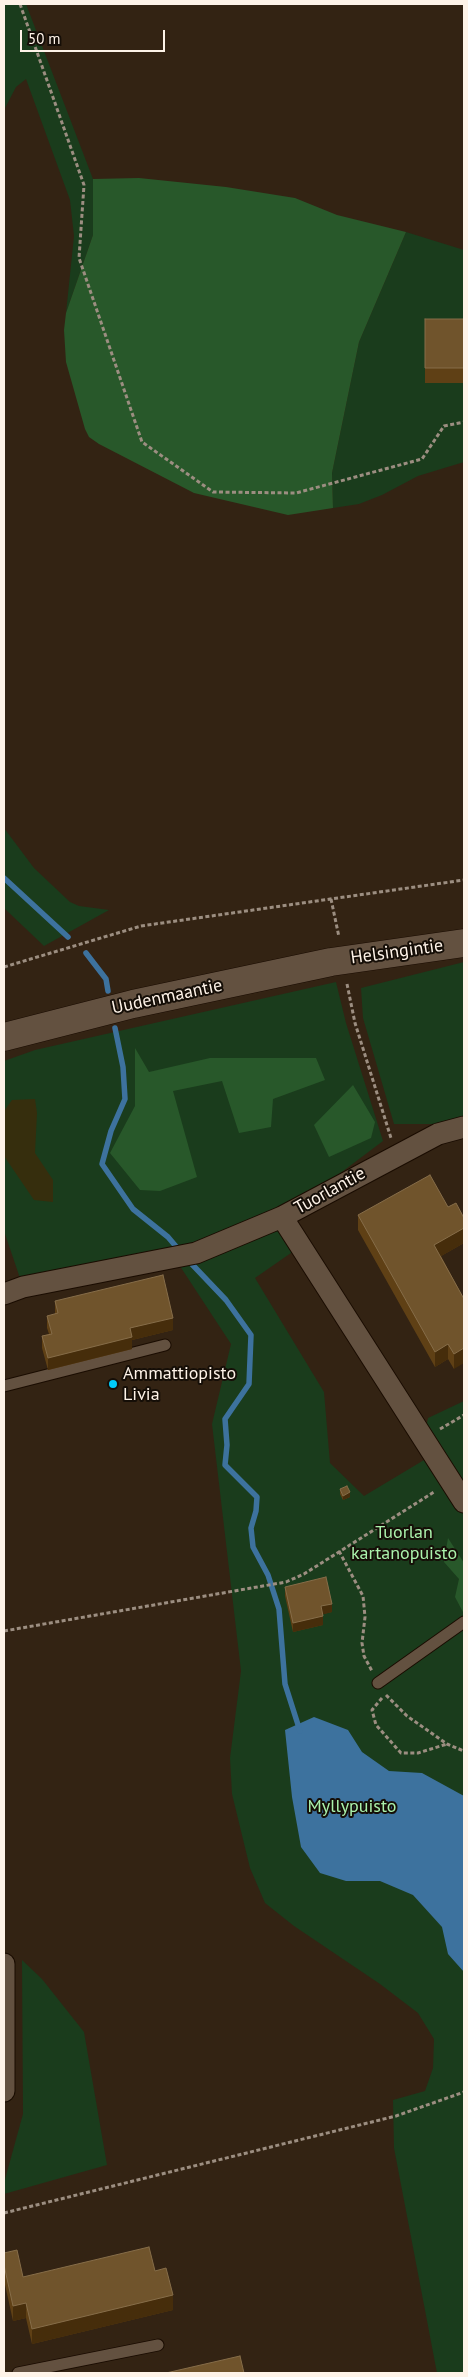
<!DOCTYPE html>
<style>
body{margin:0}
#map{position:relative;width:468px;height:2377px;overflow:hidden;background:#332313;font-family:"PT Sans",sans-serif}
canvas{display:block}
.frame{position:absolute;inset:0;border:5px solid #fef3e8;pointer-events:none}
.scale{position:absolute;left:20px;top:30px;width:145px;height:22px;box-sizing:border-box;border:2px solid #fef3e8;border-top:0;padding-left:6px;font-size:15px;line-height:18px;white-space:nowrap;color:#fef3e8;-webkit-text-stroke:4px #150e07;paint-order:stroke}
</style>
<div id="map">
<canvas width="468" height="2377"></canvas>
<div class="frame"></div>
<div class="scale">50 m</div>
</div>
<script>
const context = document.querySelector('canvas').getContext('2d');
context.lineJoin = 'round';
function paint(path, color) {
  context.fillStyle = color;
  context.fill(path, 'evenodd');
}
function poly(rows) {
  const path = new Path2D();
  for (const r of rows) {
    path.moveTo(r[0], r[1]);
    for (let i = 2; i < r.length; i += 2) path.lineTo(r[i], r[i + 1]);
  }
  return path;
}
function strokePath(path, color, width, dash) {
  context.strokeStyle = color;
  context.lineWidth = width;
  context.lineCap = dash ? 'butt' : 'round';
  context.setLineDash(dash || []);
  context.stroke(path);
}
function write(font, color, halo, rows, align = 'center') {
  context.font = font + ' "PT Sans",sans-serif';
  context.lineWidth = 4;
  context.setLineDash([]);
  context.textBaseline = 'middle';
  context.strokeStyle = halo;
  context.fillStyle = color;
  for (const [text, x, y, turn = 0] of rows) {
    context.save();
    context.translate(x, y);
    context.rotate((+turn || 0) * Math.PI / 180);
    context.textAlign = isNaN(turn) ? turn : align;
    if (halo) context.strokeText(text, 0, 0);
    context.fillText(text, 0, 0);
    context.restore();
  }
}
paint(poly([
 [4,4,26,4,93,179,93,235,66,313,74,236,70,200,26,79,16,87,4,110],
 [406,232,464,250,464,462,418,476,382,495,359,504,333,508,332,473,359,342],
 [4,828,34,868,70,902,79,906,109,910,44,946,4,908],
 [464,962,464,1116,437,1124,394,1124,363,1018,361,988],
 [336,982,346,1023,383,1141,282,1217,301,1246,255,1278,324,1392,330,1463,364,1496,434,1454,424,1438,428,1418,464,1401,464,2373,437,2373,394,2148,393,2100,425,2091,433,2068,434,2039,418,2013,380,1984,294,1926,265,1903,250,1868,232,1794,230,1758,241,1671,212,1424,231,1344,174,1257,23,1287,4,1231,4,1061,35,1050],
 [22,1960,42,1979,84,2032,107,2165,4,2194,4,2183,23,2114]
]), '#1a3c1c');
paint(poly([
 [139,178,226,187,295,198,337,215,406,232,359,342,332,473,333,508,288,515,194,493,99,444,89,437,85,429,66,362,64,330,66,313,93,235,93,179],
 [135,1048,149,1072,210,1058,316,1058,325,1080,273,1099,271,1127,239,1133,222,1081,173,1091,197,1177,160,1191,140,1190,110,1153,135,1106],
 [353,1085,375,1122,371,1138,329,1157,314,1125],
 [448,1538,464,1563,464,1614,455,1597,459,1579,444,1562]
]), '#28582a');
paint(poly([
 [35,1099,37,1113,35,1153,53,1180,53,1202,34,1200,4,1156,4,1111,12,1100]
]), '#362e0d');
paint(poly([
 [314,1717,348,1730,362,1752,389,1771,422,1773,464,1796,464,1972,448,1954,442,1927,413,1895,380,1881,346,1881,320,1873,301,1847,292,1797,285,1730]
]), '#3d729e');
strokePath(poly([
 [4,878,68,937],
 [86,953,106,979,108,991],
 [115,1028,123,1067,125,1099,111,1131,102,1164,133,1209,168,1237,179,1250],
 [187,1259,226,1300,251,1335,249,1384,225,1419,227,1445,225,1465,257,1497,256,1511,251,1528,253,1547,268,1575,279,1609,285,1684,300,1731]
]), '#3d729e', 5.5);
const lane = poly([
 [4,1386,165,1345],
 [378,1683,464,1622],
 [18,2373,158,2345]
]);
const street = poly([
 [282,1217,464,1502],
 [4,1294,23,1287,196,1253,282,1217,438,1134,464,1127],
 [4,1964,4,2091]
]);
const secondary = poly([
 [4,1037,133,1004,331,962,464,943]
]);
strokePath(lane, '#1a0c01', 13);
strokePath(street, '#1a0c01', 23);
strokePath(secondary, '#1a0c01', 29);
strokePath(poly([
 [20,4,84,185,79,258,142,442,213,492,296,493,422,459,444,426,464,422],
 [331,899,339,937],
 [4,967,141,926,464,880],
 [347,984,355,1023,391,1138],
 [440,1429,464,1415],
 [339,1551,363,1596,365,1617,362,1643,364,1656,372,1671],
 [4,1631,286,1582,304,1574,434,1492],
 [386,1695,407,1716,447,1744,464,1751],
 [382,1698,372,1710,376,1725,401,1753,418,1753,447,1744],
 [4,2213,396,2116,464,2092]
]), '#9c8e81', 3, [4, 2.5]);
strokePath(lane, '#635140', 11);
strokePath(street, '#635140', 21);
strokePath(secondary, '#635140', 28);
paint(poly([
 [425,319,464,319,464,383,425,383],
 [448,1207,464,1218,464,1243,441,1256,464,1299,454,1369,448,1359,435,1367,358,1230,358,1215],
 [55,1301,173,1330,132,1340,132,1349,48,1370,42,1348,42,1336,49,1334,47,1328,47,1316,55,1314],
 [340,1489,350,1497,343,1500,340,1494],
 [285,1587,332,1612,323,1614,323,1625,293,1632,285,1596],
 [4,2253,23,2277,155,2271,173,2310,32,2344,26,2318,13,2321,4,2280]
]), '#5f4015');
paint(poly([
 [464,1228,464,1243,434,1260,434,1245],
 [173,1318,173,1330,132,1340,132,1349,48,1370,48,1358,130,1328],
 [448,1344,448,1359,435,1367,435,1352],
 [464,1348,464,1363,454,1369,454,1354],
 [350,1492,350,1497,343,1500,343,1496],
 [332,1604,332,1612,321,1615,321,1606],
 [323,1616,323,1625,293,1632,293,1623],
 [173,2295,173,2310,32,2344,32,2329],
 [26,2303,26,2318,13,2321,13,2306]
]), '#462d0b');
const building = poly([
 [425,319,464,319,464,368,425,368,425,319],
 [430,1175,448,1207,456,1203,464,1218,464,1228,434,1245,464,1299,464,1348,454,1354,448,1344,435,1352,358,1215,430,1175],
 [163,1275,173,1318,130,1328,132,1337,48,1358,42,1336,52,1334,47,1316,58,1313,55,1301,163,1275],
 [347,1486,350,1492,343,1496,340,1489,347,1486],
 [326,1577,332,1604,321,1606,323,1616,293,1623,285,1587,326,1577],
 [149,2247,155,2271,166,2268,173,2295,32,2329,26,2303,13,2306,4,2265,4,2253,17,2250,23,2277,149,2247],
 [240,2356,244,2373,166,2373,240,2356]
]);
paint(building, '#70542c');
strokePath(building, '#866d49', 1);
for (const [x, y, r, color] of [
 [113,1384,5,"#00cbf9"]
]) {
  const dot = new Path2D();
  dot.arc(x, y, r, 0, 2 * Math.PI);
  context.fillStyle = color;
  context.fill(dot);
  strokePath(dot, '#150e07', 2);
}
write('18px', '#fef3e8', '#150e07', [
 ["Helsingintie",397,952,-8],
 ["Uudenmaantie",167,997,-12],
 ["Tuorlantie",330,1191,-29]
]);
write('18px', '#fef3e8', '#150e07', [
 ["Ammattiopisto",123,1374],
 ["Livia",123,1395]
], 'left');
write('18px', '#abf3ac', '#150e07', [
 ["Tuorlan",404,1533],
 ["kartanopuisto",404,1554],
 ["Myllypuisto",352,1807]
]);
</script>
